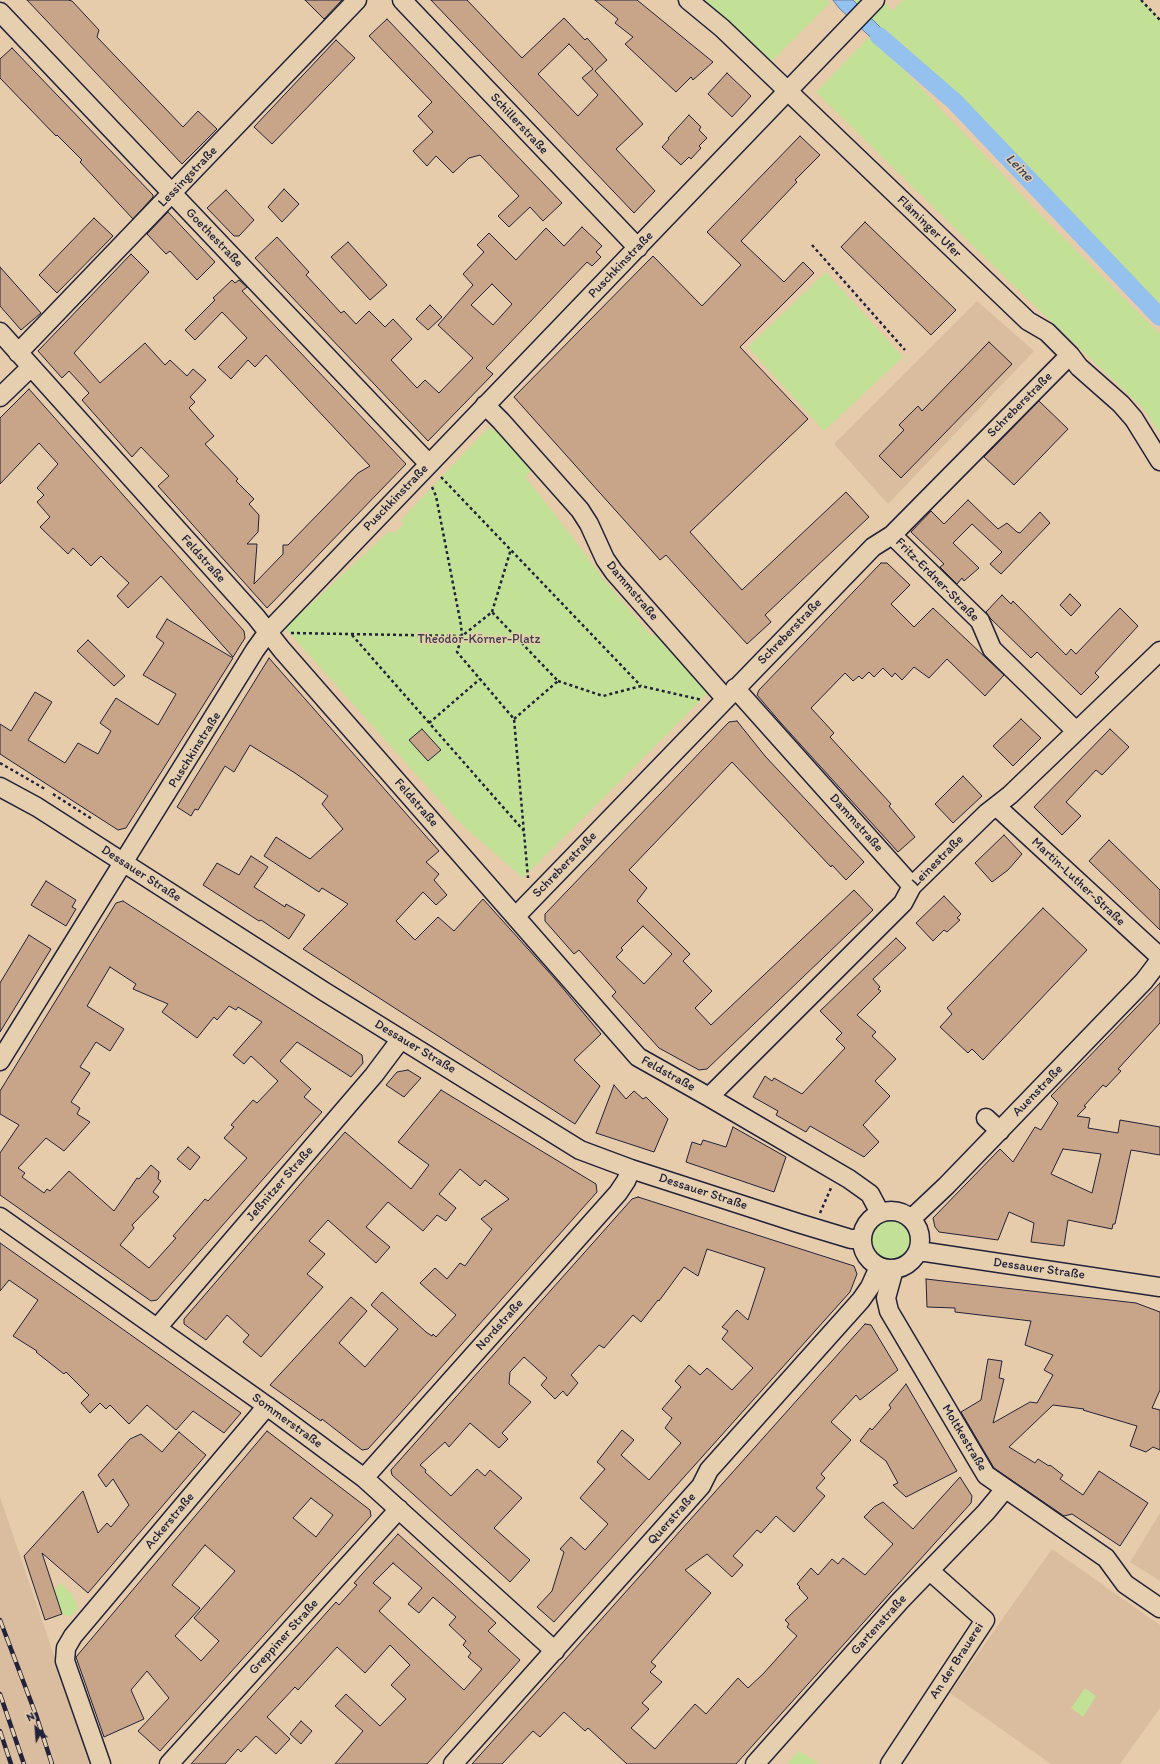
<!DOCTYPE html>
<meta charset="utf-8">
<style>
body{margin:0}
#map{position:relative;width:1160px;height:1764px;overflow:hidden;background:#e6ccaa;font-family:Itim,sans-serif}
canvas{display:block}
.north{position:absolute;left:16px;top:1708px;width:40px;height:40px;-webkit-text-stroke:3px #e5cfae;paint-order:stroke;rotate:334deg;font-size:11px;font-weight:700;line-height:16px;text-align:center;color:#22223b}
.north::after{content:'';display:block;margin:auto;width:14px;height:18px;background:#22223b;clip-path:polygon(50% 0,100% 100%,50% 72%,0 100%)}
</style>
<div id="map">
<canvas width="1160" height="1764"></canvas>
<div class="north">N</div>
</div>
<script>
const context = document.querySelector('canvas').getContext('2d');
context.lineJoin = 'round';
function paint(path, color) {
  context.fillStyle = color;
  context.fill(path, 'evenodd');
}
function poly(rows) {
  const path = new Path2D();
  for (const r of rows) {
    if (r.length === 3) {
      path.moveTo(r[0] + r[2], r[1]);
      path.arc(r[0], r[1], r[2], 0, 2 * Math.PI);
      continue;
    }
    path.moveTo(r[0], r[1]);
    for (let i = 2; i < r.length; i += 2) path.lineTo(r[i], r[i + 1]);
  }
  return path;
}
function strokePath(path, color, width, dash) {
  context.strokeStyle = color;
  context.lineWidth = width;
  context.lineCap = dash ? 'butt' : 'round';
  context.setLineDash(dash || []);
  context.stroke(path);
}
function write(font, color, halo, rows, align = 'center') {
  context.font = font + ' Itim,sans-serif';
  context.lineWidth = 3;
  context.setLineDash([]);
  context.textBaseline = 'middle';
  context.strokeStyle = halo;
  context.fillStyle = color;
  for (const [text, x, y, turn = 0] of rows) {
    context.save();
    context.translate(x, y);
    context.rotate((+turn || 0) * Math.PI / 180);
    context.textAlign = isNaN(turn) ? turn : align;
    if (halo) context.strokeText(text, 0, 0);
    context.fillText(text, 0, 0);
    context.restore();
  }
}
paint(poly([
 [977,301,1034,351,888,504,834,444],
 [0,1497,91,1764,0,1764],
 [1160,1513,1160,1581,1130,1562],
 [1052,1549,1160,1625,1160,1708,1120,1764,1051,1764,950,1693]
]), '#d9bd9e');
paint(poly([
 [705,0,827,0,830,3,772,61],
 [853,0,882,0,893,11,903,0,1142,0,1160,19,1160,317],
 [871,35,1037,211,1160,334,1160,434,1144,409,1012,284,816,92],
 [826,272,903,357,824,431,748,347],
 [488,428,501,434,532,467,526,478,571,535,605,581,651,635,660,636,708,693,523,878,458,821,285,628,385,535,390,531,395,533,404,524,401,520],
 [890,1240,20],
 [61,1583,72,1594,78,1608,71,1617,62,1614,55,1594,55,1589],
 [1085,1688,1096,1696,1083,1717,1071,1708],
 [799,1751,820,1764,787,1764]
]), '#c3e097');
const water = poly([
 [833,0,853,0,901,48,892,57,839,8,833,0]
]);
paint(water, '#94c1ee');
strokePath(water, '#6681a6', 1);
strokePath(poly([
 [879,36,954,101,1160,317]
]), '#94c1ee', 18);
const building = poly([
 [27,0,68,0,72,1,99,30,97,37,183,127,198,111,217,129,182,164,27,0],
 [305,0,342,0,324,19,305,0],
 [431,0,467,0,522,58,564,18,585,40,587,38,607,60,595,71,643,124,616,149,655,191,652,194,634,213,431,0],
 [569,44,593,69,582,78,598,95,578,116,538,74,569,44],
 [595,0,637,0,713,62,693,80,691,77,676,92,625,44,633,37,615,23,618,19,595,0],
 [387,19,562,203,543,221,530,207,509,227,498,216,519,196,480,155,469,158,453,173,436,156,427,166,413,151,433,132,418,116,432,102,369,36,387,19],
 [336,40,355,58,272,144,254,127,336,40],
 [12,48,153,195,153,197,133,219,80,162,82,160,57,135,56,136,0,78,0,59,12,48],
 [727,73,751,96,732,117,708,94,727,73],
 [689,115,701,127,699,130,707,138,699,146,701,148,691,159,689,157,681,165,662,147,669,139,668,138,689,115],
 [800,136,820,155,795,180,797,182,741,241,784,282,803,262,814,273,740,347,808,419,690,532,742,590,846,492,869,517,765,615,771,622,747,644,666,555,660,560,514,397,653,256,702,306,741,265,707,232,800,136],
 [284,189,299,204,282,222,268,207,284,189],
 [226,190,254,220,239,236,234,236,207,208,226,190],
 [168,212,215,262,197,280,170,251,166,254,147,234,168,212],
 [94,218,113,236,57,293,39,275,94,218],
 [865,222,956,310,931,335,841,247,865,222],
 [582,227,602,246,596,252,601,257,592,266,587,262,486,368,493,374,428,441,255,258,277,237,309,272,306,275,341,313,344,311,356,324,369,311,385,327,393,319,412,339,391,360,417,388,425,380,439,393,473,358,438,325,473,285,463,274,484,252,477,245,489,233,516,260,546,228,564,246,582,227],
 [492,284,512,304,493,325,471,305,492,284],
 [348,242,387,285,370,300,331,257,348,242],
 [131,254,149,272,74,353,100,383,145,343,165,365,170,360,187,376,193,369,206,380,190,397,195,402,189,408,214,436,205,444,238,479,236,481,254,499,249,504,259,515,258,532,247,544,257,544,254,584,283,554,283,545,288,545,358,473,370,466,266,355,255,367,248,360,231,379,218,367,247,338,222,312,195,340,185,330,215,300,213,298,232,280,235,283,239,280,247,287,242,291,406,464,267,608,158,486,169,476,141,447,132,457,82,400,89,393,69,371,62,378,38,351,131,254],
 [0,267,41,313,21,330,0,306,0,267],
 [430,305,442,317,428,330,416,319,430,305],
 [989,342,1012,364,901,478,879,456,904,430,899,425,918,406,922,411,989,342],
 [29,389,244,631,245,638,233,657,161,576,128,608,117,596,129,583,109,564,101,556,91,566,73,548,68,554,40,527,50,517,37,502,44,495,37,488,58,464,39,443,0,484,0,418,29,389],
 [1039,401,1068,429,1014,485,984,457,1039,401],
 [968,500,998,529,1007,523,1017,532,1020,533,1040,512,1050,523,1001,574,990,564,1002,552,972,524,953,543,979,568,964,581,962,578,957,584,940,567,944,564,911,532,931,511,944,524,968,500],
 [881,563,887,563,910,585,891,604,914,627,933,608,1004,675,985,696,947,659,929,678,914,667,902,680,895,673,892,677,883,668,874,677,869,672,862,679,859,676,853,681,845,673,811,708,834,733,830,737,891,804,889,806,915,837,898,852,781,723,757,695,759,690,881,563],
 [1070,594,1081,605,1071,616,1060,605,1070,594],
 [1002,595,1011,604,1013,601,1066,655,1071,649,1076,654,1120,608,1138,626,1095,673,1099,677,1081,695,1037,652,1031,658,990,618,986,612,1002,595],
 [167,619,233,658,126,828,118,830,0,754,0,724,11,731,35,692,52,702,28,740,65,763,78,743,98,754,111,731,100,723,116,698,158,725,176,694,143,675,164,643,156,637,167,619],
 [88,640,125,676,114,686,77,651,88,640],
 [269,658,439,851,426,862,439,874,434,880,447,895,436,905,423,892,396,921,415,940,438,917,454,931,483,899,555,979,601,1034,574,1060,600,1086,575,1124,303,949,348,904,322,888,319,892,264,856,276,837,310,859,343,829,322,804,328,796,295,773,250,745,234,772,225,766,198,810,195,809,191,816,177,807,269,658],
 [1021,719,1041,738,1013,766,993,746,1021,719],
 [737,721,765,756,864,862,846,880,832,865,831,867,732,762,629,870,647,888,637,901,690,954,683,961,712,991,695,1008,711,1025,854,890,873,910,707,1069,699,1070,659,1048,612,996,616,992,579,950,574,954,545,921,545,914,729,722,737,721],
 [643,926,672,954,644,984,616,957,623,950,621,948,643,926],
 [422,729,441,750,428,761,409,740,422,729],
 [1110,729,1129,747,1102,775,1096,770,1066,802,1081,816,1062,835,1034,807,1110,729],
 [963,776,982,796,953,823,935,804,963,776],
 [1004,835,1022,854,1008,870,992,882,975,863,1004,835],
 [1109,840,1160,890,1160,930,1089,861,1109,840],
 [251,856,268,867,254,887,285,907,286,904,305,915,289,939,261,920,259,921,203,885,217,863,239,875,251,856],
 [46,881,76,900,72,907,76,909,66,926,31,905,46,881],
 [944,896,961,914,957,918,960,920,947,932,944,930,933,941,916,923,944,896],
 [123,901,362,1055,363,1063,351,1077,297,1042,280,1061,311,1089,304,1097,322,1112,157,1300,151,1301,0,1195,0,1153,19,1125,0,1114,0,1091,116,903,123,901],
 [110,967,136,984,133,989,168,1004,162,1012,197,1038,214,1017,217,1020,229,1006,236,1010,238,1007,262,1022,233,1055,244,1064,251,1056,278,1081,257,1103,253,1100,231,1125,234,1127,224,1138,247,1158,208,1201,205,1199,173,1236,176,1238,149,1268,120,1245,134,1228,132,1225,159,1197,153,1192,161,1181,158,1179,159,1172,151,1165,139,1179,137,1178,114,1211,69,1171,50,1191,47,1189,44,1193,22,1177,25,1173,18,1168,46,1138,64,1151,90,1122,77,1114,80,1108,71,1102,90,1073,80,1067,96,1042,110,1051,124,1029,87,1006,110,967],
 [1043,908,1087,950,983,1060,972,1049,968,1053,940,1027,952,1014,947,1008,1043,908],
 [29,935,51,949,0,1032,0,983,29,935],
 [896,938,906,948,873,979,880,987,878,989,881,991,857,1015,876,1032,872,1036,896,1059,875,1081,890,1096,863,1125,879,1142,864,1157,810,1126,806,1132,776,1115,778,1111,753,1097,765,1076,772,1081,774,1078,802,1094,845,1048,836,1039,842,1033,820,1011,896,938],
 [1160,983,1160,1023,1118,1069,1121,1071,1106,1087,1103,1085,1084,1106,1086,1107,1077,1116,1090,1118,1088,1128,1118,1133,1120,1120,1160,1127,1160,1155,1131,1150,1115,1224,1113,1224,1112,1229,1068,1220,1064,1246,1031,1242,1034,1223,1009,1212,998,1240,939,1232,935,1227,933,1218,1000,1149,1013,1162,1035,1127,1041,1130,1058,1103,1051,1096,1160,983],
 [1063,1149,1101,1154,1092,1193,1051,1174,1063,1149],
 [408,1070,421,1078,404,1097,386,1085,397,1072,408,1070],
 [614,1085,626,1099,634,1091,643,1099,646,1097,668,1119,654,1152,596,1133,614,1085],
 [441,1090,596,1184,597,1192,397,1417,368,1449,362,1450,322,1419,321,1421,270,1385,351,1297,367,1311,339,1343,365,1367,398,1329,371,1305,382,1292,426,1332,432,1336,433,1334,436,1337,456,1315,420,1283,435,1268,447,1279,460,1263,465,1266,492,1229,481,1219,509,1199,485,1180,480,1186,460,1169,439,1194,456,1208,446,1221,437,1215,423,1231,388,1202,366,1227,390,1247,376,1263,328,1220,309,1241,325,1254,307,1274,323,1287,261,1357,243,1342,249,1335,227,1315,206,1340,184,1324,184,1319,345,1132,411,1189,429,1165,398,1142,441,1090],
 [733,1127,786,1157,774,1192,686,1162,692,1142,701,1145,703,1140,726,1147,733,1127],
 [188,1147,200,1157,190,1170,177,1159,188,1147],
 [638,1197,854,1266,857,1274,850,1292,554,1622,537,1607,552,1591,564,1552,560,1549,571,1537,585,1550,608,1524,580,1498,605,1469,597,1462,622,1430,634,1440,621,1455,649,1480,681,1443,665,1428,672,1418,662,1409,681,1387,675,1381,689,1365,700,1375,707,1368,732,1390,753,1368,722,1339,728,1331,722,1327,737,1310,748,1320,765,1268,707,1249,698,1276,684,1267,659,1301,658,1300,641,1322,633,1315,604,1348,599,1345,571,1375,578,1383,567,1396,563,1391,555,1399,541,1385,547,1378,524,1357,510,1372,509,1384,531,1402,502,1433,508,1439,499,1448,470,1423,449,1447,445,1442,420,1465,426,1470,425,1472,451,1496,477,1469,485,1476,490,1470,522,1498,494,1528,530,1560,510,1582,392,1475,391,1470,632,1199,638,1197],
 [0,1243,90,1306,241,1413,224,1433,193,1411,176,1430,147,1405,129,1424,110,1405,106,1409,100,1403,90,1413,81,1403,89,1395,66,1372,64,1374,36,1352,37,1351,13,1336,38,1300,9,1280,0,1291,0,1243],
 [926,1279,1136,1303,1160,1312,1160,1390,1152,1408,1160,1410,1160,1450,1153,1447,1146,1452,1130,1446,1137,1426,1083,1410,1084,1409,1053,1405,1009,1447,1035,1463,1038,1459,1049,1466,1050,1465,1063,1475,1060,1479,1083,1495,1099,1471,1148,1503,1120,1546,1072,1514,1064,1516,994,1468,961,1412,981,1400,988,1359,1002,1361,999,1378,1004,1379,993,1423,1030,1402,1037,1403,1053,1375,1044,1370,1053,1355,1025,1345,1031,1321,955,1312,955,1308,927,1307,926,1279],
 [865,1324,871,1325,898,1370,860,1400,856,1395,831,1422,851,1440,821,1474,825,1478,816,1488,825,1496,794,1532,776,1516,761,1533,757,1530,733,1556,743,1565,732,1577,707,1554,685,1570,711,1593,651,1662,656,1666,650,1672,662,1682,642,1703,649,1709,631,1728,655,1749,695,1704,706,1714,738,1678,748,1688,763,1674,797,1636,787,1627,789,1624,785,1620,808,1598,799,1588,800,1587,797,1584,811,1568,818,1575,832,1559,838,1564,843,1558,865,1575,893,1544,864,1517,874,1507,883,1502,913,1529,960,1477,972,1496,971,1503,736,1764,627,1764,588,1728,585,1731,564,1712,540,1737,533,1731,502,1764,472,1764,865,1324],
 [906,1384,957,1471,906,1497,893,1485,898,1483,886,1461,860,1441,870,1428,872,1430,891,1408,889,1405,906,1384],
 [267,1431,370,1510,371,1516,160,1751,138,1731,169,1698,147,1671,131,1690,144,1719,104,1737,76,1657,267,1431],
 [311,1498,333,1515,316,1537,293,1518,311,1498],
 [205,1545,235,1571,194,1618,219,1641,201,1661,175,1636,200,1608,172,1585,205,1545],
 [179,1432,206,1455,88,1593,42,1553,62,1614,45,1620,24,1556,83,1491,98,1533,107,1523,111,1527,129,1505,113,1479,106,1487,98,1475,130,1439,141,1434,162,1452,179,1432],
 [398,1534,496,1623,488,1631,520,1660,427,1764,335,1764,363,1731,335,1706,346,1694,380,1726,406,1699,391,1685,410,1665,390,1645,365,1673,337,1647,298,1690,295,1687,267,1717,290,1739,276,1754,256,1736,241,1752,238,1749,225,1764,191,1764,336,1602,339,1605,357,1585,354,1583,398,1534],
 [393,1563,422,1588,408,1604,419,1613,433,1597,456,1617,449,1625,466,1641,463,1645,471,1653,468,1657,482,1669,464,1690,379,1611,391,1598,373,1583,393,1563],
 [301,1721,312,1731,301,1744,290,1734,301,1721]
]);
paint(building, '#c8a589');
strokePath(building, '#22223b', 1);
const minor = poly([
 [402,0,638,248],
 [688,0,722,28,1028,321,1047,332,1070,355,1079,367,1121,404,1134,419,1160,461],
 [0,12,429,464],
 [0,332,256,617,282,650,638,1057,709,1097,849,1179,870,1194,880,1213],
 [18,353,357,0],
 [0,397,31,367],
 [485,405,501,421,580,510,589,524,605,559,614,572,725,698],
 [892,535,980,621,992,649,1076,731],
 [735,688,912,886],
 [0,787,37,807,325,992,580,1150,631,1169,798,1223,851,1239,862,1239],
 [996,806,1160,957],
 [516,916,873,547,892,535,1070,355],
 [0,1061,255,650,268,632,875,0],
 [709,1097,903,903,912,886,987,813,1010,795,1160,651],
 [986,1118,1000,1131],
 [891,1240,29],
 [0,1217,267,1406,364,1478,555,1651],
 [911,1219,946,1186,1144,981,1160,960],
 [919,1251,1160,1287],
 [894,1269,886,1298,889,1311,986,1475,1106,1558,1125,1584,1160,1608],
 [157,1328,374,1075,401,1039],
 [364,1478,618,1193,626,1181,631,1169],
 [101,1764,65,1661,66,1648,73,1636,267,1406],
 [169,1764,399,1509],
 [453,1764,701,1486,709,1470,861,1300,870,1287,879,1267],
 [755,1764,900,1601,986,1512,1005,1489],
 [890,1764,985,1620,930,1571]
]);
strokePath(minor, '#22223b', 21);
strokePath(poly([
 [1141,0,1160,20],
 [812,245,905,350],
 [441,477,641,686],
 [432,487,436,496,461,625,462,636,457,652,514,719,528,878],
 [492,612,511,549],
 [291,633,462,636,492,612,558,681,514,719],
 [352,635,524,831],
 [558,681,603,696,641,686,702,700],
 [429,723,480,679],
 [0,763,45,789],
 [53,794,92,819],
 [820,1213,831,1188]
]), '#22223b', 2.5, [3, 3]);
strokePath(minor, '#e5cfae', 18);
const rail = poly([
 [0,1620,36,1715,52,1764],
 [0,1694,24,1764],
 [0,1731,11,1764]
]);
strokePath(rail, '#22223b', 4.5);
strokePath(rail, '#e5cfae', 3, [9]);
write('13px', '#22223b', '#e5cfae', [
 ["Schillerstraße",519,124,47],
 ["Lessingstraße",188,177,-46],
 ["Fläminger Ufer",929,227,44],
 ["Goethestraße",214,238,46],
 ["Puschkinstraße",621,265,-46],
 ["Schreberstraße",1020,405,-45],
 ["Puschkinstraße",396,498,-46],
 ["Feldstraße",203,559,48],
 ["Fritz-Erdner-Straße",937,580,45],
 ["Dammstraße",632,591,50],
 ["Schreberstraße",790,632,-46],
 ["Puschkinstraße",195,750,-58],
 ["Feldstraße",416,803,49],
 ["Dammstraße",856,823,48],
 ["Leinestraße",938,861,-45],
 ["Schreberstraße",565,865,-46],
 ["Dessauer Straße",141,874,33],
 ["Martin-Luther-Straße",1078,882,43],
 ["Dessauer Straße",415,1047,31],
 ["Feldstraße",668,1074,29],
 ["Auenstraße",1038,1091,-46],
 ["Jeßnitzer Straße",280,1184,-49],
 ["Dessauer Straße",703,1192,18],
 ["Dessauer Straße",1039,1269,8],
 ["Nordstraße",500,1325,-48],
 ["Sommerstraße",287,1421,36],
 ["Moltkestraße",964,1438,59],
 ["Querstraße",672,1519,-48],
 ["Ackerstraße",170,1521,-50],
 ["Gartenstraße",879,1625,-48],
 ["Greppiner Straße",284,1637,-48],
 ["An der Brauerei",957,1661,-57]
]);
write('13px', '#3a3e49', '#e5cfae', [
 ["Theodor-Körner-Platz",479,640]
]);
write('italic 14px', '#39425f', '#e5cfae', [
 ["Leine",1019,168,46]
]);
</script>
